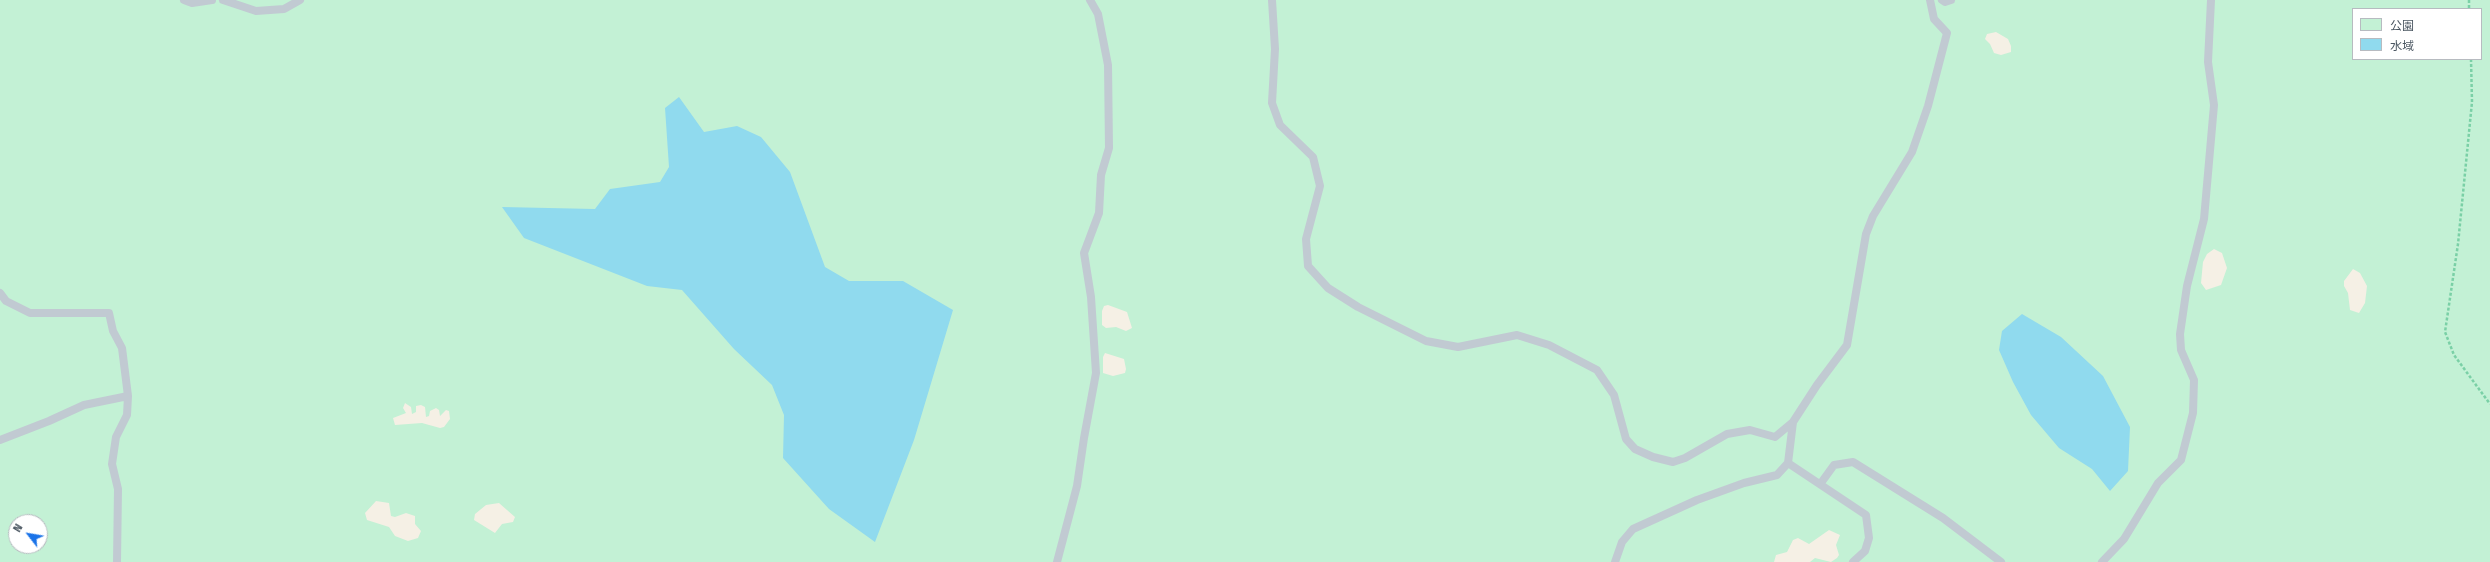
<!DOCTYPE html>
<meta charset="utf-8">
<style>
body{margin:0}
#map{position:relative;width:2490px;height:562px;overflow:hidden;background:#f5f3f3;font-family:"Fira Sans","Noto Sans JP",sans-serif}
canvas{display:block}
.legend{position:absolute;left:2352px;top:8px;width:130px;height:52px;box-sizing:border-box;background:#fff;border:1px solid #b7bbc0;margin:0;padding:5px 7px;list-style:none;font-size:12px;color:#4a5661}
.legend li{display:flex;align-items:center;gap:8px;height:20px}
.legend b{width:20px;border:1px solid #b7bbc0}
.north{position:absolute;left:8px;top:514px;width:40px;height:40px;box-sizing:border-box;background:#fff;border:1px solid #b7bbc0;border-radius:50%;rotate:301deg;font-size:11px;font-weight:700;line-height:16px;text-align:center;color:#4a5661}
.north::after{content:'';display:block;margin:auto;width:14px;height:18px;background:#1a73e8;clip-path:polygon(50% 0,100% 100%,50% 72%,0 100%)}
</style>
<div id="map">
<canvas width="2490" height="562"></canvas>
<ul class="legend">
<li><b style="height:11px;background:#c3f1d5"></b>公園</li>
<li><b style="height:11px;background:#90daee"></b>水域</li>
</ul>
<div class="north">N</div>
</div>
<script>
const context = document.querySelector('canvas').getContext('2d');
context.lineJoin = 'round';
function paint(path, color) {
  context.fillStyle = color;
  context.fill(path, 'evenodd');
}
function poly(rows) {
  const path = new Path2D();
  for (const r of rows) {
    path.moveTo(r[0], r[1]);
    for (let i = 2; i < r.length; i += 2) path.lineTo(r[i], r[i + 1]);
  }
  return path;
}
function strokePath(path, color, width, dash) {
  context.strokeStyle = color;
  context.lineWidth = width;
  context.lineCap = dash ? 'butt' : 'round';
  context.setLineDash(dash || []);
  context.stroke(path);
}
paint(poly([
 [0,0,2490,0,2490,562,0,562],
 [2353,9,2481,9,2481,59,2353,59],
 [16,522,40,522,40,546,16,546]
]), '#c3f1d5');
paint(poly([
 [1996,32,2008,39,2011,46,2011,52,2001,55,1994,53,1990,44,1985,39,1987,34],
 [2214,249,2222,253,2227,268,2221,285,2206,290,2201,283,2203,262,2207,254],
 [2353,269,2360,273,2367,286,2365,303,2359,313,2350,310,2348,293,2344,286,2344,281],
 [1108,305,1127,312,1132,328,1126,331,1116,327,1106,328,1102,325,1102,311,1104,306],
 [1105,353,1124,359,1126,369,1125,373,1113,376,1103,373,1103,357],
 [405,403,411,407,412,414,416,412,416,406,421,405,425,407,426,417,429,416,430,411,436,408,439,410,440,416,446,410,449,411,450,419,444,427,440,428,422,423,395,425,393,418,406,413,403,408],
 [376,501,389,503,391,516,395,517,406,513,415,516,415,524,421,531,418,538,408,541,395,536,389,527,367,520,365,513],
 [499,503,515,517,513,522,502,524,495,533,474,520,475,514,486,505],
 [1829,530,1840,535,1836,545,1839,555,1837,558,1831,562,1815,558,1810,562,1774,562,1776,555,1787,552,1793,540,1798,538,1809,544]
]), '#f5f0e5');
paint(poly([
 [679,97,704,132,737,126,761,137,790,172,825,267,849,281,903,281,953,310,914,440,875,542,829,509,783,458,784,415,772,385,734,349,682,290,647,286,524,238,502,207,595,209,610,189,660,182,669,167,665,108],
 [2022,314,2061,337,2103,376,2130,427,2128,471,2110,491,2092,469,2059,448,2031,415,2013,382,1999,350,2002,331]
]), '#90daee');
strokePath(poly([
 [2469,0,2469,9],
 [2471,59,2472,102,2458,244,2445,332,2454,355,2490,404]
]), '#7ad0a6', 2.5, [3, 2]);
strokePath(poly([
 [184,0,192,3,212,0],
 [223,0,256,11,284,9,300,0],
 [1272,0,1275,49,1272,103,1280,125,1313,157,1320,186,1306,239,1308,266,1328,288,1358,307,1426,341,1458,347,1517,335,1549,345,1597,370,1614,395,1626,439,1635,449,1653,457,1673,462,1685,458,1727,434,1750,430,1775,437,1793,422],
 [1942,0,1945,2,1951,0],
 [0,293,6,301,30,313,109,313,113,331,122,348,128,396],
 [0,440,49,421,84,405,128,396,127,415,116,437,112,464,118,489,117,562],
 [1788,463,1866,515,1869,538,1865,551,1853,562],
 [1821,483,1834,465,1853,462,1943,518,2001,562],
 [1057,562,1077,486,1084,438,1096,373,1091,297,1084,253,1099,213,1101,175,1109,148,1108,65,1098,14,1090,0],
 [1615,562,1622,542,1633,529,1697,500,1744,483,1777,475,1788,463,1793,422,1817,385,1847,345,1866,234,1873,216,1912,152,1928,106,1947,33,1934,19,1930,0],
 [2102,562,2124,539,2158,483,2181,460,2193,413,2194,380,2181,350,2180,334,2187,286,2204,219,2214,105,2208,62,2211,0]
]), '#c1cad2', 8);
</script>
